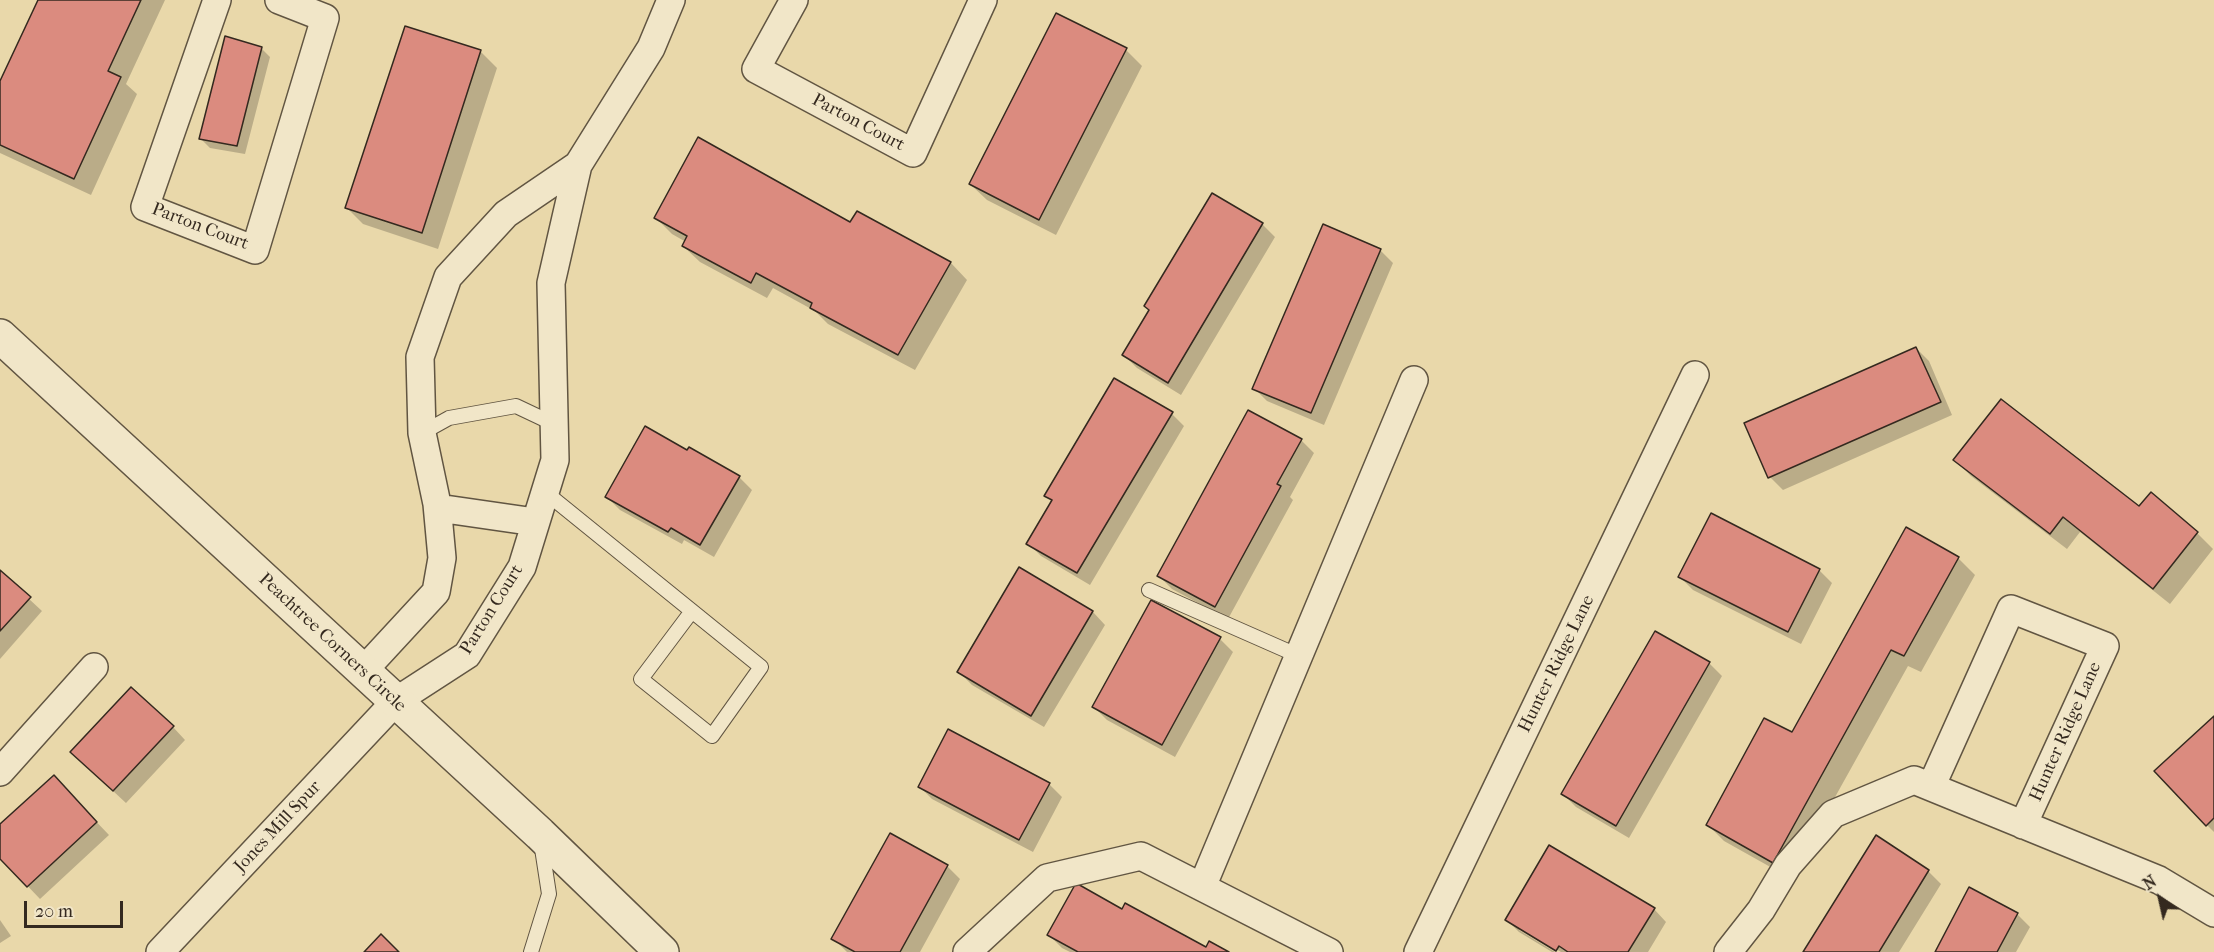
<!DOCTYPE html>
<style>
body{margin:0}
#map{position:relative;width:2214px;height:952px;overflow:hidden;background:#e9d8aa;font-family:"IM FELL French Canon",serif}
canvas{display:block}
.north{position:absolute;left:2130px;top:868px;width:60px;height:60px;-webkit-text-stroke:4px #f1e6c8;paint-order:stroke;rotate:326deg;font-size:16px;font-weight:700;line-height:24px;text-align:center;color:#34291f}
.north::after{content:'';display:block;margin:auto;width:21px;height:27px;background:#34291f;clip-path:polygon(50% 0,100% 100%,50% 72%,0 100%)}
.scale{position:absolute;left:24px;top:901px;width:99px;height:27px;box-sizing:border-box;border:3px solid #34291f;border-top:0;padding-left:8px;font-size:18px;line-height:21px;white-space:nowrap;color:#34291f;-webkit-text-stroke:4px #f1e6c8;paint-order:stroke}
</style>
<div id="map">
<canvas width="2214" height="952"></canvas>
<div class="north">N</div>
<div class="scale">20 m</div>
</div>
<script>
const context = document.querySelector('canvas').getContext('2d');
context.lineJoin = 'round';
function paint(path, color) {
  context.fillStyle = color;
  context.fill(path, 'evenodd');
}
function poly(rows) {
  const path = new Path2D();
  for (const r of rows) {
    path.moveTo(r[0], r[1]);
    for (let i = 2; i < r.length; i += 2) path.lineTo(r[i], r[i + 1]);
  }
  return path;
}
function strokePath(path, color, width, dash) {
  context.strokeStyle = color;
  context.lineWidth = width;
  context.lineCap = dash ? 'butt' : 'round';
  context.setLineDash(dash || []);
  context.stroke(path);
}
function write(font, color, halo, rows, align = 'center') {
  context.font = font + ' "IM FELL French Canon",serif';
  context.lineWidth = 4.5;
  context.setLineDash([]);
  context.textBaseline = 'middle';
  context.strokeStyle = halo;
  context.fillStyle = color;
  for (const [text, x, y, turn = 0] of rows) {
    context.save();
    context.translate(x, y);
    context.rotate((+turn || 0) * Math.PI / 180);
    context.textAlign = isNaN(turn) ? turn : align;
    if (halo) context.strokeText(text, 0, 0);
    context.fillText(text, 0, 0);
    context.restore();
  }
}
paint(poly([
 [39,0,165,0,126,84,137,94,91,195,0,153,0,84],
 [406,28,481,52,497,68,438,249,363,224,347,208],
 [261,48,270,57,245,154,210,148,201,139],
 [1126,50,1142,66,1056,235,987,200,970,184],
 [1212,195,1263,225,1275,237,1181,395,1137,368,1124,355,1151,311],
 [858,213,951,263,967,280,915,370,828,324,815,311,773,288,767,298,700,262,683,246,686,242,672,234,655,217,850,224],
 [1380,250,1393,263,1324,425,1267,401,1254,388],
 [1916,348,1929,361,1952,415,1783,490,1770,477,1746,424],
 [1172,414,1184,426,1090,585,1041,556,1028,543,1053,502,1046,496],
 [1301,440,1314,453,1290,497,1293,500,1228,619,1172,589,1159,576],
 [1955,460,2139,508,2197,533,2213,549,2170,604,2080,532,2067,549,1971,476],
 [739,477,752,490,714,557,684,540,682,544,620,510,607,497],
 [1958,558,1975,575,1921,672,1908,666,1790,878,1724,841,1708,825],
 [1020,569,1093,612,1105,625,1044,727,972,685,959,672],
 [1819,570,1832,583,1801,644,1693,590,1680,577],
 [0,572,42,611,0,659],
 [1220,639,1233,652,1175,757,1107,720,1094,707],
 [1709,663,1722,676,1629,838,1576,807,1563,794],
 [2214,718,2214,832,2207,825],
 [173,727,185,740,126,803,85,765],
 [1049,784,1062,797,1033,852,932,799,919,786],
 [66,790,109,835,40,899,0,857,0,826],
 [891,835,947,866,960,879,920,952,847,952,833,938],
 [1928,871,1941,884,1899,952,1805,952],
 [1654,909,1666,922,1648,952,1561,952,1519,927,1519,930,1555,952,1552,952,1519,932,1506,919],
 [1123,911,1206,949,1226,952,1070,952,1062,948,1049,935],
 [2017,914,2030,927,2016,952,1937,952],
 [0,920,11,936,0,943]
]), '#0003');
const building = poly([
 [38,0,141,0,108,71,121,77,74,179,0,145,0,81,38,0],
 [1056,13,1127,48,1039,220,969,184,1056,13],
 [405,26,481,50,422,233,345,208,405,26],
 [225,36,262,47,237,146,199,139,225,36],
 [698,137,850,222,857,211,951,262,898,355,810,308,812,303,756,273,751,283,682,246,687,236,654,218,698,137],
 [1212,193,1263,223,1168,383,1122,355,1149,310,1144,306,1212,193],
 [1323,224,1381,249,1311,413,1252,389,1323,224],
 [1916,347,1941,402,1768,478,1744,423,1916,347],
 [1114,378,1173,412,1077,573,1026,544,1052,500,1044,496,1114,378],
 [2001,399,2139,506,2151,492,2198,532,2153,589,2063,517,2050,534,1953,460,2001,399],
 [1248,410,1302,439,1277,484,1281,486,1215,607,1157,576,1248,410],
 [645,426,687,450,689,447,740,476,700,545,671,528,668,532,605,497,645,426],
 [1711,513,1820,569,1788,632,1678,577,1711,513],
 [1906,527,1959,557,1904,656,1891,650,1773,863,1706,825,1764,718,1792,732,1906,527],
 [1019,567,1093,611,1031,716,957,672,1019,567],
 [0,570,31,597,0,631,0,570],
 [1151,600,1221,637,1162,745,1092,707,1151,600],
 [1655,631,1710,662,1616,826,1561,794,1655,631],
 [131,687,174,726,113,791,70,752,131,687],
 [2214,716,2214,818,2206,826,2154,771,2214,716],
 [948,729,1050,783,1019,840,918,787,948,729],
 [54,775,97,822,27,887,0,859,0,824,54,775],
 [890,833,948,865,900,952,855,952,831,939,890,833],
 [1876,835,1929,870,1879,952,1803,952,1876,835],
 [1549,845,1655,908,1628,952,1568,952,1559,946,1556,951,1505,920,1549,845],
 [1076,883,1122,909,1125,903,1206,947,1209,941,1229,952,1078,952,1047,935,1076,883],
 [1969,887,2018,913,1997,952,1935,952,1969,887],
 [381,934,399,952,364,952,381,934]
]);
paint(building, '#db8b7f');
strokePath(building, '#34291f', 1.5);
const service = poly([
 [422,433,449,418,516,406,554,424],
 [545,492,761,667,712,736,641,679,692,611],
 [1149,590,1299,656],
 [531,952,549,894,541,842]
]);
const minor = poly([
 [217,0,145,207,255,250,325,18,279,0],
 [794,0,756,69,913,153,983,0],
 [438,508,535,522],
 [363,671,436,592,442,558,437,504,422,433,420,357,448,277,506,214,578,165],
 [0,772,94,667],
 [1931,787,2011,609,2105,646,2023,825],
 [1202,887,1414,380],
 [160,952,396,701,467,655,522,567,555,460,551,283,578,165,651,48,671,0],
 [967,952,1047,878,1141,856,1329,952],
 [1418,952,1695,375],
 [1728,952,1761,910,1788,865,1833,814,1914,780,2159,880,2214,913]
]);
const tertiary = poly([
 [0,336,540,834,662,952]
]);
strokePath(service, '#615542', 16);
strokePath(minor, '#615542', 30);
strokePath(tertiary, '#615542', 36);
strokePath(service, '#f1e6c8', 14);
strokePath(minor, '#f1e6c8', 27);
strokePath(tertiary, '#f1e6c8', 33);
write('18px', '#34291f', '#f1e6c8', [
 ["Parton Court",858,123,28],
 ["Parton Court",200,227,21],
 ["Parton Court",492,610,-58],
 ["Peachtree Corners Circle",332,643,43],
 ["Hunter Ridge Lane",1557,664,-64],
 ["Hunter Ridge Lane",2066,732,-66],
 ["Jones Mill Spur",278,827,-47]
]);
</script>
